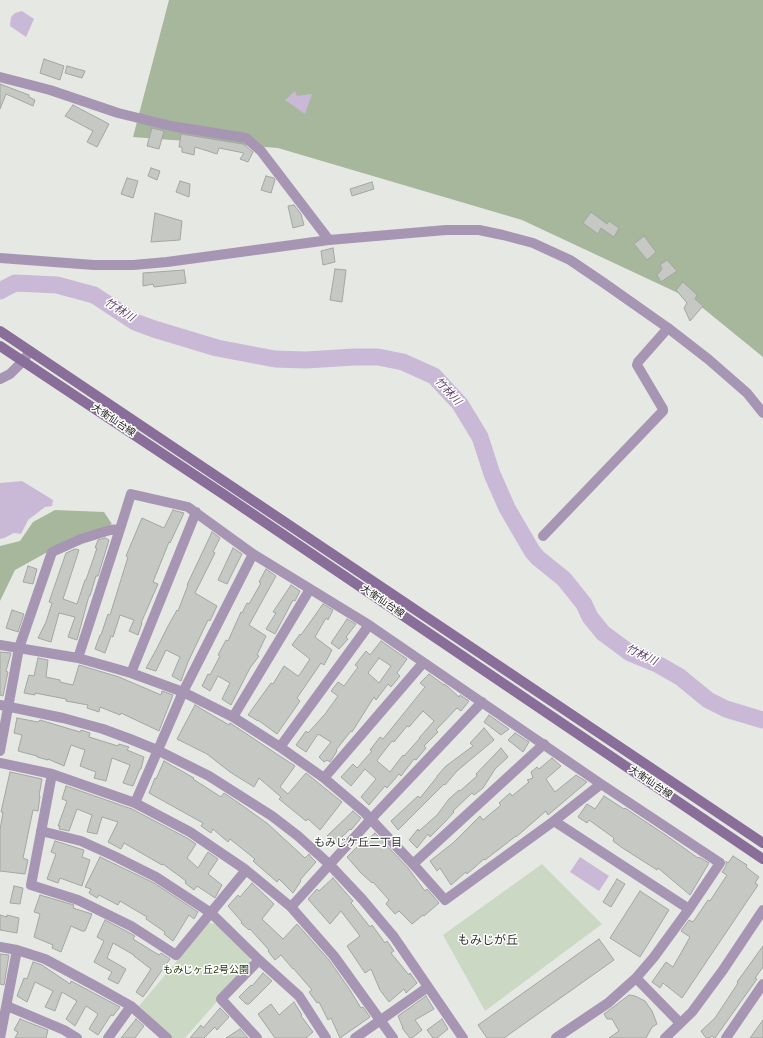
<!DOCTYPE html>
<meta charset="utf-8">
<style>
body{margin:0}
canvas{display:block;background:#e6e8e4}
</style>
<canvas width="763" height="1038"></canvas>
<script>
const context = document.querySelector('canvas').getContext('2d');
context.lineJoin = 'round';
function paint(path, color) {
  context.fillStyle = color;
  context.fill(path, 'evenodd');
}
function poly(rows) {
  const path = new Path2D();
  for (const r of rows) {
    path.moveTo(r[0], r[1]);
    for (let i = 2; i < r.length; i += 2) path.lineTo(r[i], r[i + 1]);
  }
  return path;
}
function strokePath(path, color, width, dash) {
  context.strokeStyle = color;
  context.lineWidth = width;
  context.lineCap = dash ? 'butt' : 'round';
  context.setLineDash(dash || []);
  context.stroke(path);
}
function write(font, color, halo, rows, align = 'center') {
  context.font = font + ' Overpass,"Noto Sans JP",sans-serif';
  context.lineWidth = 3;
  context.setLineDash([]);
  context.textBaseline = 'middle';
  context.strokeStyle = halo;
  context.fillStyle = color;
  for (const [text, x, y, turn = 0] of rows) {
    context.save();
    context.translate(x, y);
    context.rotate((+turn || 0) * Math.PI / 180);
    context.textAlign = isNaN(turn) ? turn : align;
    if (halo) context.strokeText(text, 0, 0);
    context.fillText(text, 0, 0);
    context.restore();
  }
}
paint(poly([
 [542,864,602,924,485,1011,443,935],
 [209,923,216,924,250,957,250,964,185,1038,172,1038,139,1006]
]), '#cbd8c3');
paint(poly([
 [169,0,763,0,763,357,693,300,522,220,278,148,133,137],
 [55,510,104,512,112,524,62,544,15,570,0,601,0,546,20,541,33,522]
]), '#a6b79b');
paint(poly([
 [22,11,34,19,26,37,10,26,11,17,15,13],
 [295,91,297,96,312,94,305,114,285,100],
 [22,481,53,500,52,506,45,507,28,520,21,534,14,533,4,538,0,539,0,483],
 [580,857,609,876,599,891,570,872]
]), '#cab9d6');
strokePath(poly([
 [0,291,15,283,57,285,94,295,135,322,154,329,217,348,275,359,306,360,354,357,378,357,403,362,434,376,460,404,480,437,492,474,507,508,532,551,538,558,564,579,584,604,590,617,603,633,630,653,659,665,680,677,708,700,726,709,763,720]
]), '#cab9d6', 17);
const building = poly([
 [44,59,64,66,60,80,40,73,44,59],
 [67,66,85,71,82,78,65,73,67,66],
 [0,84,29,95,29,97,35,100,33,106,6,94,0,109,0,84],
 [73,105,109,124,97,147,87,142,93,131,65,116,73,105],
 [152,128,164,131,159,149,147,146,152,128],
 [181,134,243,144,253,152,248,162,240,159,244,153,219,148,217,154,195,147,194,155,182,152,182,147,179,147,181,134],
 [151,168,160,171,157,180,148,176,151,168],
 [266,176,274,178,275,180,271,193,261,190,266,176],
 [127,178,138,181,133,198,121,194,127,178],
 [180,181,190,184,189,197,176,192,180,181],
 [372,182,374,189,352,196,350,189,372,182],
 [294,205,301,214,304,225,293,228,288,206,294,205],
 [591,212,607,224,609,221,619,228,614,237,601,228,598,234,583,223,591,212],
 [155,213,182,221,180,240,151,242,155,213],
 [644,236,656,252,647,260,634,244,644,236],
 [333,248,335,262,323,265,321,251,333,248],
 [667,260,677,271,661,282,657,275,662,269,660,265,667,260],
 [335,269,346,270,342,302,330,300,335,269],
 [184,270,186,283,154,287,153,284,143,286,143,273,184,270],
 [683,282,697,295,695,299,703,306,690,321,684,308,687,303,676,290,683,282],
 [173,510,184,513,170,543,169,542,153,582,158,584,141,623,142,623,138,635,129,631,134,620,120,615,113,637,111,636,105,653,95,649,100,635,101,635,108,614,110,615,128,557,126,556,142,518,164,528,173,510],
 [212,532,220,538,213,552,215,553,195,593,217,606,210,621,208,620,188,662,181,681,172,676,180,657,166,650,156,671,146,668,156,650,168,626,177,610,178,611,188,585,187,585,212,532],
 [105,538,109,540,98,576,96,576,90,596,89,596,77,640,68,637,75,617,59,613,51,642,38,638,46,622,52,603,49,602,66,553,75,549,79,550,63,599,77,604,85,580,86,580,97,548,95,548,98,540,105,538],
 [233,548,242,554,227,584,218,580,233,548],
 [28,566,37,569,33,584,23,582,28,566],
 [266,569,276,576,249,625,266,636,257,655,259,656,250,668,231,705,222,699,230,683,218,676,210,691,202,686,208,674,210,675,220,656,218,655,226,640,228,641,241,612,242,613,247,603,249,604,261,583,259,582,266,569],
 [291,585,300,591,295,601,293,600,275,634,266,629,276,613,273,612,291,585],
 [323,604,333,610,328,620,326,618,315,637,332,650,324,665,321,663,297,698,300,701,277,734,258,720,258,721,248,715,271,683,273,684,284,666,298,676,300,674,310,659,292,645,300,634,301,635,323,604],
 [12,610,24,614,18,632,6,628,12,610],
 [347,619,356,624,346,637,348,639,339,649,331,643,347,619],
 [381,641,407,659,397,673,400,676,391,687,388,684,376,700,374,697,352,732,351,731,336,750,337,751,330,762,327,760,324,762,319,757,331,742,318,734,306,752,296,745,306,731,308,733,325,714,338,696,331,691,338,682,344,686,358,667,355,665,366,651,370,655,381,641],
 [379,658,391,666,379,683,368,673,379,658],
 [0,652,11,653,6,671,8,672,3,696,0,695,0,652],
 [38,658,48,660,46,677,60,680,60,682,73,685,79,665,119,677,161,695,162,691,173,695,159,731,121,713,120,715,100,707,99,712,87,708,88,705,66,701,66,699,35,693,35,695,24,693,29,675,34,676,38,658],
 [429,674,444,685,444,684,447,686,459,697,460,695,469,701,461,711,457,708,436,730,438,732,424,746,426,748,416,760,414,759,401,776,399,774,387,788,385,786,369,805,361,797,376,779,365,769,351,786,341,777,353,764,357,768,372,751,370,750,380,737,383,739,425,687,420,683,429,674],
 [423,711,434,721,419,738,420,738,404,756,403,755,390,772,377,761,378,759,392,741,394,742,407,726,409,727,423,711],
 [195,705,229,725,230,723,295,766,280,787,288,794,306,773,342,802,320,830,308,819,306,821,279,799,281,797,259,778,254,787,230,772,207,754,177,739,195,705],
 [489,715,509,729,501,735,484,722,489,715],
 [17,718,38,722,40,720,80,732,81,730,90,733,89,737,118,746,119,744,129,747,127,750,144,757,141,769,140,769,133,786,123,783,130,765,112,758,106,781,94,778,96,772,80,766,85,750,71,745,64,766,48,759,48,760,37,757,37,756,18,751,22,735,14,733,17,718],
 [484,728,494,740,457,771,445,785,444,784,398,830,391,821,418,796,420,798,437,777,437,776,446,766,473,746,470,743,484,728],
 [515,733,529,742,523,752,508,740,515,733],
 [501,748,508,757,495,769,483,788,474,795,472,793,453,811,454,812,444,823,430,837,428,834,417,848,409,840,418,829,419,831,437,815,449,799,459,790,460,791,477,776,476,774,501,748],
 [552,758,561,766,546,779,555,792,576,775,587,782,548,815,546,811,516,837,516,836,485,860,484,859,467,874,466,872,451,885,440,868,437,871,430,861,453,843,480,816,483,820,501,805,499,803,510,793,512,796,529,782,527,780,533,778,531,772,537,767,539,769,552,758],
 [164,761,194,778,193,779,221,797,224,793,243,806,268,824,305,858,309,854,311,857,316,862,300,880,301,881,293,893,279,879,277,882,253,861,255,859,230,839,228,842,213,829,211,833,201,826,203,823,149,793,155,778,156,779,164,761],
 [10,772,42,779,39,796,40,796,38,811,33,810,23,858,28,860,25,874,0,871,0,830,3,812,1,812,10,772],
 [66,786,132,809,187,838,196,844,187,858,198,868,208,852,218,859,208,874,222,885,215,898,197,886,194,890,185,883,186,881,163,864,162,865,124,843,121,849,108,842,118,822,102,817,97,834,87,832,92,815,77,809,69,831,59,829,60,826,58,826,67,801,62,799,66,786],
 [604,796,624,809,625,808,667,836,698,858,699,857,709,863,690,895,658,868,657,870,621,847,613,841,614,838,589,820,587,823,578,817,587,804,595,809,604,796],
 [353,811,361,818,351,830,350,829,335,844,327,836,353,811],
 [375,833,408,868,425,891,427,889,439,903,424,916,423,915,412,924,399,911,395,914,386,904,389,900,373,882,372,883,361,873,347,857,358,846,359,847,375,833],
 [55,841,84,850,82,857,90,860,82,886,60,878,58,883,47,879,56,854,51,852,55,841],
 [733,856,747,865,746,867,759,877,755,883,758,885,682,998,663,983,660,988,652,982,666,962,673,967,690,937,681,931,689,920,693,922,708,900,710,901,727,875,722,872,726,866,726,861,728,863,733,856],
 [100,857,154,883,198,912,194,919,189,915,173,941,164,934,165,932,146,919,147,917,120,901,118,905,99,895,97,898,89,893,91,889,85,887,100,857],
 [333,878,353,901,351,903,370,927,372,925,385,943,387,941,394,951,391,953,409,975,410,973,417,983,406,993,404,989,389,1002,380,990,371,969,365,973,347,946,360,936,341,911,330,924,308,899,317,889,319,891,333,878],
 [617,879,625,884,611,907,603,902,617,879],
 [252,883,274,904,262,919,283,939,297,924,329,960,350,990,361,1008,363,1007,370,1017,340,1038,331,1018,328,1020,319,1002,317,1003,309,992,312,990,293,968,293,969,281,955,275,960,268,951,269,950,250,929,249,930,241,923,242,922,228,906,238,895,240,897,252,883],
 [14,886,23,888,20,904,10,903,14,886],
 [640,891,669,910,640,957,610,938,640,891],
 [40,895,74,905,73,908,92,914,85,931,82,931,71,926,61,952,52,948,53,945,34,937,40,914,34,912,40,895],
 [0,915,7,917,7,915,19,918,17,933,0,930,0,915],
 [105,920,128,932,135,936,133,939,159,955,161,953,170,959,143,997,136,992,151,969,134,956,134,955,113,943,107,958,126,969,118,984,108,979,112,972,94,962,104,941,97,937,105,920],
 [599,939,614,960,504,1038,487,1038,478,1025,599,939],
 [763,946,763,967,755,978,757,979,715,1038,712,1036,709,1038,706,1038,701,1031,715,1018,738,983,737,982,763,946],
 [0,954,9,955,4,985,0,984,0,954],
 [33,962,42,965,70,984,71,981,120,1007,113,1016,111,1015,98,1035,89,1029,98,1014,86,1006,75,1026,66,1019,77,1001,62,992,55,1011,45,1007,53,991,35,982,27,1002,17,996,24,978,27,979,33,962],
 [263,973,272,981,249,1004,246,1004,239,997,251,985,252,986,263,973],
 [629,995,635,996,645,1001,652,1011,657,1024,652,1027,646,1038,609,1038,619,1031,612,1019,607,1019,604,1014,629,995],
 [426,996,434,1009,415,1020,422,1030,412,1038,410,1038,402,1028,403,1028,398,1016,426,996],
 [294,1002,302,1015,301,1016,313,1032,306,1038,275,1038,258,1014,271,1004,279,1015,294,1002],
 [220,1008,229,1017,217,1030,215,1027,204,1038,190,1038,201,1025,203,1028,220,1008],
 [20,1019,48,1030,46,1038,15,1038,18,1032,14,1030,20,1019],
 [136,1019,144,1026,135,1038,121,1038,136,1019],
 [442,1019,448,1029,437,1038,433,1038,427,1030,442,1019],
 [763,1020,763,1038,750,1038,763,1020],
 [240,1029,248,1038,226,1038,240,1029]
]);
paint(building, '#c5c8c3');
strokePath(building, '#a3a6a2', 1);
strokePath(poly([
 [0,77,50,90,118,113,171,126,246,138,261,151,329,240],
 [543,536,663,411,663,409,637,365,638,362,668,328],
 [0,645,78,658,131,673,183,692,233,717,280,747,324,778,364,812,413,864,445,900,554,821,601,784],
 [78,658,120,529],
 [131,673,196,512],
 [0,705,63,718,103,729,130,739,157,750,209,776,272,816,298,836,329,864,362,899,394,937,463,1038],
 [233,717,310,589],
 [280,747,369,625],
 [0,751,19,648,52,552,81,539,110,530,120,529,131,494,188,507,253,554,369,625,601,784,720,863,689,909,654,957,636,978,608,1003,556,1038],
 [0,763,52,774,135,803,190,832,246,870,291,907,334,956,393,1038],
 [52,774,31,885,78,900,131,926,176,955,246,870],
 [324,778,423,663],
 [135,803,183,692,253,554],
 [554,821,689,909],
 [41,831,81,841,114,856,156,877,211,913,259,960,221,999,257,1038],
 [413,864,544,744],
 [291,907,371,819,482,702],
 [0,947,17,950,45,959,97,987,131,1006,167,1038],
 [259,960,299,996,326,1038],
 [636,978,680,1023],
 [7,1006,64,1030,77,1038],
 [0,1038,17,950],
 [108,1038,131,1006],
 [355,1038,428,987],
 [726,1038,763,984]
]), '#a796b3', 10);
strokePath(poly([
 [0,258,94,265,133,265,167,262,329,240,446,230,479,230,503,235,533,243,570,260,604,283,668,328,708,359,747,393,763,413],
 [0,379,10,374,23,361,30,351],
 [665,1038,692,1012,706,993,723,970,763,910]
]), '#a796b3', 10);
strokePath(poly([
 [0,331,763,843],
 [0,346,223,494,763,859]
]), '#886e99', 10);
write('10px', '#232422', '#fff', [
 ["大衡仙台線",113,421,34],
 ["大衡仙台線",382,602,34],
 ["大衡仙台線",650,783,34]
]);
write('10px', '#20380b', '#fff', [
 ["もみじヶ丘2号公園",206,971]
]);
write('italic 11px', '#5e446e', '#fff', [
 ["竹林川",119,311,32],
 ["竹林川",447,392,47],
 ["竹林川",641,656,26]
]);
write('11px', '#313330', '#fff', [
 ["もみじケ丘二丁目",358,844]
]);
write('12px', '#313330', '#fff', [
 ["もみじが丘",488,942]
]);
</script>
